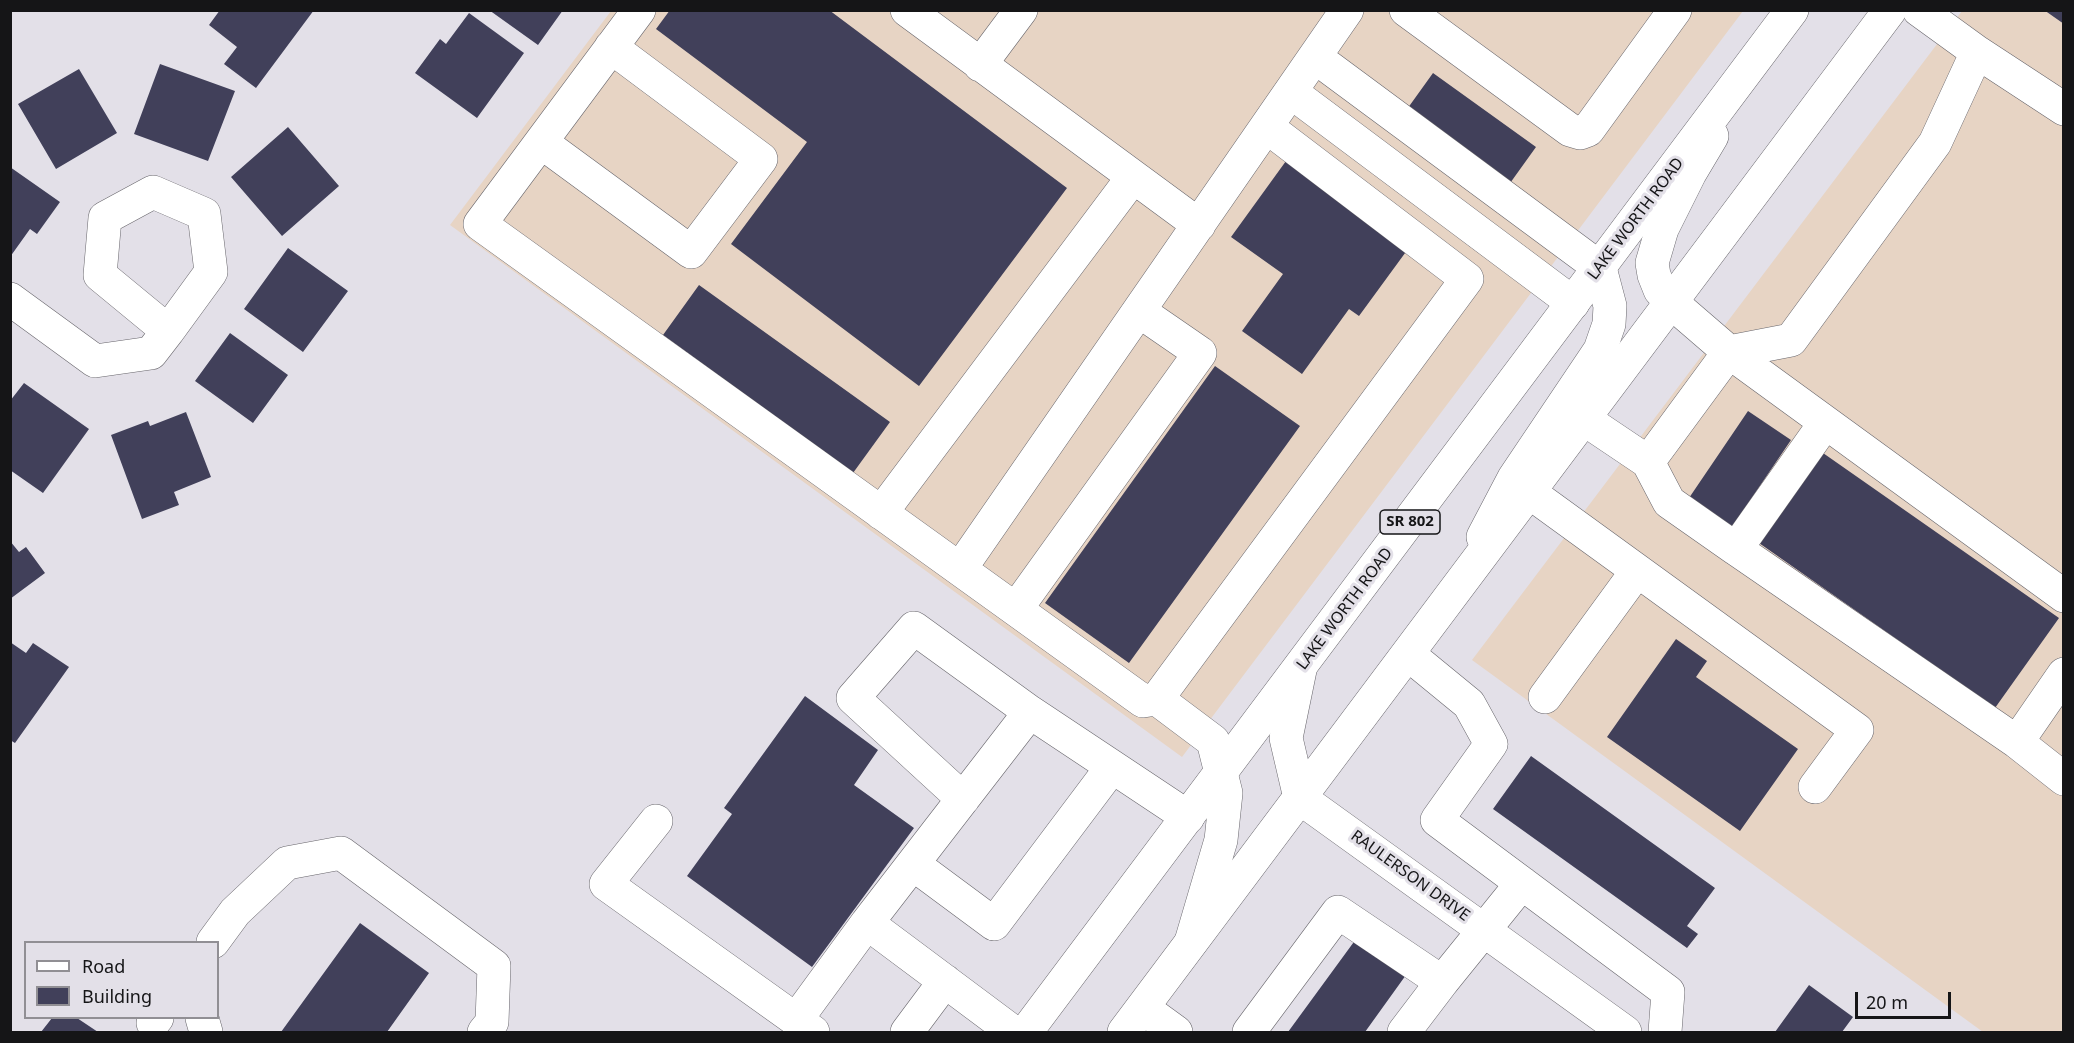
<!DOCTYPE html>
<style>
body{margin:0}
#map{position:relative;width:2074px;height:1043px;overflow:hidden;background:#e3e0e8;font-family:"Noto Sans",sans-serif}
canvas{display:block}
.frame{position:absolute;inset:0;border:12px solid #151517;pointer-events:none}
.legend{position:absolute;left:24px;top:941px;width:195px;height:78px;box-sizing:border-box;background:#e3e0e8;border:2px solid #918f94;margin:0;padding:8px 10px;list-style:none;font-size:18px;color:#151517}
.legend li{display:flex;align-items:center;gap:12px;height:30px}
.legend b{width:30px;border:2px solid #918f94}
.scale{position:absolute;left:1855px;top:992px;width:96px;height:27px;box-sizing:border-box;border:3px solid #151517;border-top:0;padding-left:8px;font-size:18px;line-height:21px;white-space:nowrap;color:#151517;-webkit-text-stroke:4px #e3e0e8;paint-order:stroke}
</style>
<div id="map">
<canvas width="2074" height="1043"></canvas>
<div class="frame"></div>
<ul class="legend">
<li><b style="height:8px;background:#fff"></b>Road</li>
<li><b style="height:16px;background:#41405a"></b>Building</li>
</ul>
<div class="scale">20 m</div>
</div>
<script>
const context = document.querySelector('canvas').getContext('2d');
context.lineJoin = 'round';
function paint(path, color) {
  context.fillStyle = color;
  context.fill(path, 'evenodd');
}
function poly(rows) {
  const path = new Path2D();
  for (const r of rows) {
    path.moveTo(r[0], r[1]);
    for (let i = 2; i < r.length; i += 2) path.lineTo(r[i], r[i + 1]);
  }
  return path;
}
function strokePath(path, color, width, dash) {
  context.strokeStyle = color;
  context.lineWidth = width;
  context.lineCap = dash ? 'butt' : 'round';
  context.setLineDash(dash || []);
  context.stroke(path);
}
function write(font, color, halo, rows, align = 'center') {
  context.font = font + ' "Noto Sans",sans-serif';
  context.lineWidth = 6;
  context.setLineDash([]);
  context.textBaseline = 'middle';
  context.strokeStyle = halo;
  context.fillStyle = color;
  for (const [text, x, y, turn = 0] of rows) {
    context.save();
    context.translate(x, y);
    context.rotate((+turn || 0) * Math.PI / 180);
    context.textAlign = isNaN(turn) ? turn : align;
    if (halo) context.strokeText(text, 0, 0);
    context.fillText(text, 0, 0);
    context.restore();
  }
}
paint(poly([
 [611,11,1743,11,1182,757,450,225],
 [1962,11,2063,11,2063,1032,1983,1032,1472,660]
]), '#e7d4c4');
paint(poly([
 [220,10,314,10,256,88,224,64,237,47,209,25],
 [489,10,563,10,538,45],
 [670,10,829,10,1067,188,919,386,731,244,807,142,656,29],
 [2044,10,2064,10,2064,24],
 [469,13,524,53,477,118,415,73,440,39,446,44],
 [160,64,235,91,208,161,134,134],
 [79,69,117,133,56,169,18,104],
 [1433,73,1536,147,1508,186,1405,112],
 [288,127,339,186,282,236,231,177],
 [1286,161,1408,249,1359,316,1349,309,1302,374,1242,331,1283,274,1231,237],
 [10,167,60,202,37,234,30,229,10,257],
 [288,248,348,291,303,352,244,309],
 [699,285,890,422,853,473,663,335],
 [230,333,288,375,253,423,195,381],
 [1215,366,1300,426,1129,663,1045,603],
 [24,383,89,429,43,493,10,470,10,401],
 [1748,411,1791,440,1732,527,1689,498],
 [186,412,211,477,174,492,179,505,142,519,111,435,148,421,150,426],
 [1823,453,2059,618,1995,708,1759,543],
 [10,541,19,552,26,547,45,573,10,599],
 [1676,639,1707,661,1696,677,1798,749,1740,831,1607,737],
 [10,642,26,653,33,643,69,667,15,743,10,740],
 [805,696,878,750,854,785,914,828,812,967,687,876,732,814,724,808],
 [1531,756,1715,888,1687,926,1698,934,1687,948,1493,809],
 [360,923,429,973,387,1032,281,1032],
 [1356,939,1406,975,1365,1032,1288,1032],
 [1809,985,1853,1017,1842,1032,1775,1032],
 [52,1018,77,1018,98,1032,41,1032]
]), '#41405a');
const minor = poly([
 [639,10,480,224,1143,701,1157,699,1467,279,1267,127],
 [907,10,1199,225],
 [1406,10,1570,130,1580,133,1588,130,1675,10],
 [1977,52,2064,109],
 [1315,57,1600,268,1610,306,1609,324,1600,350,1514,478,1483,537],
 [980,65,1021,10],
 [1291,92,1573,303],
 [541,142,691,252,761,159,611,47],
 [10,299,95,361,151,353,168,331,211,272,204,214,153,192,105,218,100,275,168,331],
 [1729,352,1791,340,1935,143,1977,52,1919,10],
 [1729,352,2064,596],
 [1584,419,1648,462,1729,352,1671,302,1660,290,1654,275,1652,263,1662,229,1690,173,1712,136],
 [1648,462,1669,502,1736,549,1825,423],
 [1529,492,1857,730,1815,787],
 [881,513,1133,177],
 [1736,549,2017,742],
 [960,569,1347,10],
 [1016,609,1200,353,1139,311],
 [1408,654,1469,704,1491,744,1437,820,1668,992,1665,1032],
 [1300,670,1286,738,1300,798,1625,1032],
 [2064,674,2017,742,2064,779],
 [1545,697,1637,571],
 [1157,699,1213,741,1226,793,1221,840,1191,942],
 [1030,712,1188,817],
 [963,799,853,698,914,628,1030,712,867,923,1013,1032],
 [656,821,606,884,813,1032],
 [913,864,994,924,1112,767],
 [213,942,235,912,287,863,341,853,494,966,492,1022,484,1032],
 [1442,982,1522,883],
 [1143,1008,1176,1032],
 [202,1018,206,1032],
 [796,1020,867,923],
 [153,1023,157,1018],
 [907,1032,945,981],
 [1249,1032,1338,912,1442,982,1404,1032]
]);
const major = poly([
 [1026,1032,1792,10],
 [1124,1032,1890,10]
]);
strokePath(minor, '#67656b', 34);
strokePath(major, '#67656b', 34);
strokePath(minor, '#fff', 33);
strokePath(major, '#fff', 33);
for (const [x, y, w] of [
 [1410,522,60]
]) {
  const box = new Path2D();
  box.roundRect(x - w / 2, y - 12, w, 24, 4.5);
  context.fillStyle = '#e3e0e8';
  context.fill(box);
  strokePath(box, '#151517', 1.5);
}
write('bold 15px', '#151517', null, [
 ["SR 802",1410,522]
]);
write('16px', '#151517', '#e3e0e8', [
 ["LAKE WORTH ROAD",1636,219,-53],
 ["LAKE WORTH ROAD",1345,609,-53],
 ["RAULERSON DRIVE",1410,876,36]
]);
</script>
